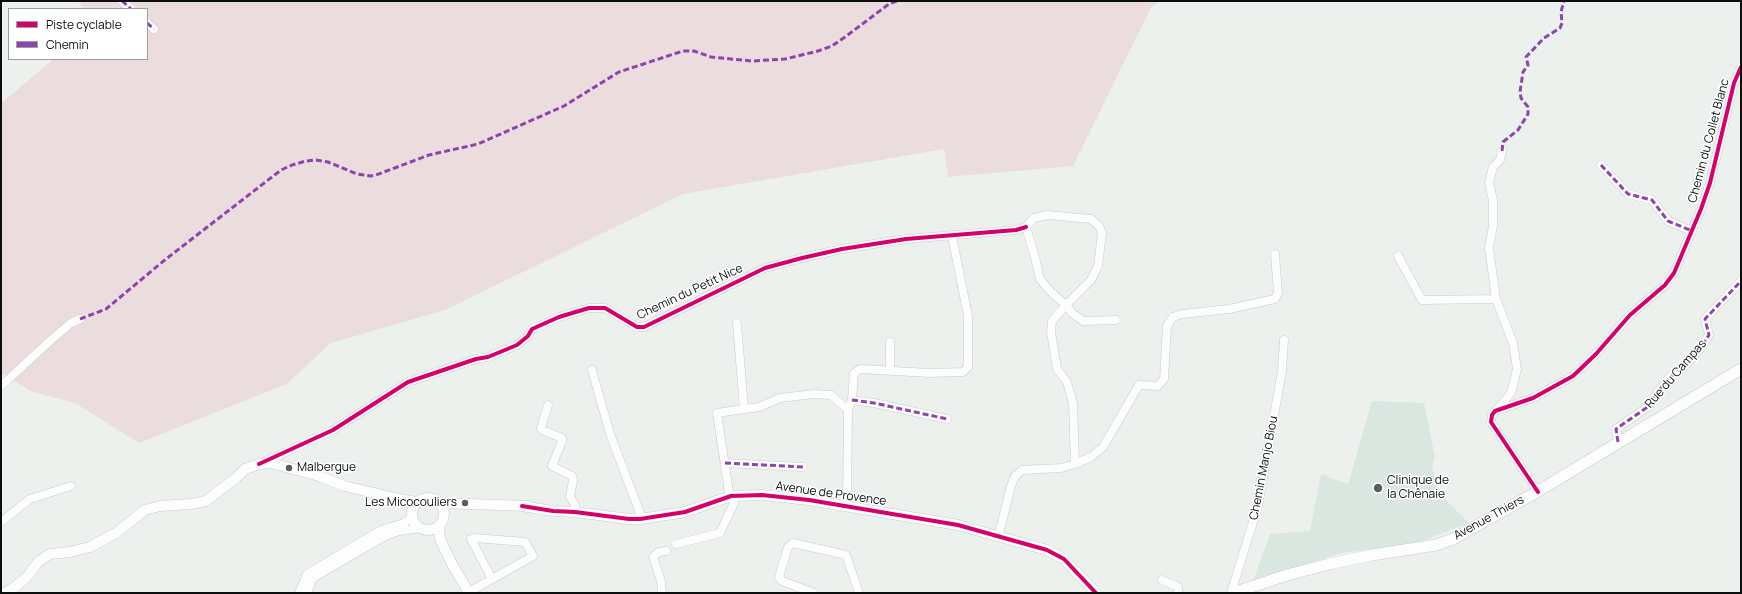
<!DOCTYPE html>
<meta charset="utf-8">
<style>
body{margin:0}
#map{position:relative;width:1742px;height:594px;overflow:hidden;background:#ecf1ee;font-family:Manrope,sans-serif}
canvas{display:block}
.frame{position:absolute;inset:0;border:2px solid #0a0e0c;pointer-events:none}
.legend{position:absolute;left:8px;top:8px;width:140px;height:52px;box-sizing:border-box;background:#fff;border:1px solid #9d9f9e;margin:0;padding:5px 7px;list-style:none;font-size:12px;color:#0a0e0c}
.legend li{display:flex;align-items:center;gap:8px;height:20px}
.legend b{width:20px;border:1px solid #9d9f9e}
</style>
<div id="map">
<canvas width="1742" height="594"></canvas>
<div class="frame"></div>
<ul class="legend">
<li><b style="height:5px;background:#d6006c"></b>Piste cyclable</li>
<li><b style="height:5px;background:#8e44ad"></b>Chemin</li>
</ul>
</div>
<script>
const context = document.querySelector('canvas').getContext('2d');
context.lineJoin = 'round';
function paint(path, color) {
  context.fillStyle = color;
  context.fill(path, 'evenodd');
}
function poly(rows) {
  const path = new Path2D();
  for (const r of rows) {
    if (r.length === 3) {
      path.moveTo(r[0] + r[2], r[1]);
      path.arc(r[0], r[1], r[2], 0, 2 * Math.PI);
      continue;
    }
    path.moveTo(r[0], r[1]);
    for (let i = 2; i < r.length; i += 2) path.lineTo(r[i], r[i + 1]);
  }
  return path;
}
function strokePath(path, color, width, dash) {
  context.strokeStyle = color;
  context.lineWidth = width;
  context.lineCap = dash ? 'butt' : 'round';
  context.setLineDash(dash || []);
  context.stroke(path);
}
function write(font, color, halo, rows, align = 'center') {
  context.font = font + ' Manrope,sans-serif';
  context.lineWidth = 3;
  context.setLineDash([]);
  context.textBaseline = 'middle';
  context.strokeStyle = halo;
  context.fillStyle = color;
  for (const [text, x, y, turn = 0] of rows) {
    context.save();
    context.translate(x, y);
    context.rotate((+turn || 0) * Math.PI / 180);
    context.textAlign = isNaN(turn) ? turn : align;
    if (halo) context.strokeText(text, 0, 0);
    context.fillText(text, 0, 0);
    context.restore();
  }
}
paint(poly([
 [1372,401,1424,403,1435,457,1432,466,1437,491,1469,523,1417,543,1341,553,1253,581,1270,534,1310,531,1321,474,1348,484]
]), '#dae7e1');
paint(poly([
 [78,1,1159,1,1151,8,1073,166,948,177,944,149,683,194,445,310,331,343,287,384,139,443,75,403,30,391,4,374,1,376,1,103,54,59,147,59,147,9,82,9]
]), '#ebddde');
const minor = poly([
 [122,1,131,9],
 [147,23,154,29],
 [1601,165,1628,194,1652,200,1668,221,1692,231],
 [1048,215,1091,219,1099,226,1102,233,1098,266,1091,280,1066,305,1051,292,1040,279,1035,257,1026,227,1034,218,1048,215],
 [1398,256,1422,300,1496,299],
 [592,370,610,434,640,513,640,519],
 [890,370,890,342],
 [1,386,51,340,71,323,80,319],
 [852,400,874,403,947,419],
 [548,405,541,428,542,430,562,438,562,441,552,466,572,476,573,480,570,497,575,505,575,512],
 [744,409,759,407,780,398,814,394,831,395,848,410],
 [1497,410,1511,393,1517,369,1513,343,1496,299,1489,248,1493,226,1493,200,1489,183,1493,167,1500,160,1502,151],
 [1618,442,1616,429,1649,406,1657,393,1669,378,1687,364,1700,349,1709,335,1705,319,1741,281],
 [262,463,333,430,408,382,476,359,488,357,517,345,528,336,532,329,559,317,589,308,605,308,637,327,644,327,765,268,802,258,842,249,906,239,1016,230,1026,227],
 [725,463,803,467],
 [1075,464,1073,403,1067,382,1057,369,1051,332,1052,321,1066,305,1072,313,1083,321,1116,320],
 [1538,492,1491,422,1492,415,1495,411,1533,398,1573,376,1596,354,1630,315,1665,285,1674,273,1701,209,1710,183,1734,83,1741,67],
 [847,506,848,410,852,400,854,373,860,369,929,373,963,372,968,367,968,316,952,236],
 [1,522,30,499,71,486],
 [997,537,999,534,1011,486,1015,476,1022,470,1061,468,1075,464,1091,457,1103,447,1139,385,1158,386,1164,379,1167,326,1173,317,1182,314,1229,309,1275,299,1278,293,1275,254],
 [676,544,720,533,734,503,729,492,717,413,744,409,737,323],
 [1162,580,1178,587,1178,593],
 [299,593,307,574,381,530,404,523,412,517],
 [307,593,313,578,385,536,399,531,421,528],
 [467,593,492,579,533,556,525,542,474,538,471,539,492,579],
 [662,593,661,581,653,557,659,552,666,551],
 [814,593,782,581,779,577,788,547,793,543,846,555,859,593],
 [1231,593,1258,506,1282,371,1284,340]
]);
const tertiary = poly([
 [428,514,16],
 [440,503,528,506],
 [522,506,553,511,575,512,629,519,640,519,685,512,731,496,762,495,809,500,958,525,1047,550,1064,559,1096,593],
 [439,526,440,539,452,564,469,593],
 [4,593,11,590,26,578,39,561,50,554,70,552,90,547,116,533,145,510,160,506,191,504,206,501,236,478,245,469,259,464,271,463,319,476,344,486,404,500,417,502]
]);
const secondary = poly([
 [1233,593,1287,575,1329,564,1372,555,1436,545,1453,539,1535,493,1741,369]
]);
strokePath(minor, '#c7cbc9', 9);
strokePath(tertiary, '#c7cbc9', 11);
strokePath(secondary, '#c7cbc9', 12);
strokePath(minor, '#fcfdfc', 8);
strokePath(tertiary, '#fcfdfc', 10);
strokePath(secondary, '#fcfdfc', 11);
strokePath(poly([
 [122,1,131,9],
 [147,23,154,29],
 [1502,151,1503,142,1518,130,1528,114,1528,107,1521,98,1520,92,1523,72,1528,65,1526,57,1544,38,1560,28,1562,23,1561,12,1564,1],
 [1601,165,1628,194,1652,200,1668,221,1692,231],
 [80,319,106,309,166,259,281,170,292,165,306,161,316,160,328,162,357,174,371,176,376,175,429,155,478,144,564,106,619,72,683,51,694,51,711,57,752,61,785,59,818,51,832,46,845,37,889,4,897,1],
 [852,400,874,403,947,419],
 [1618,442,1616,429,1649,406,1657,393,1669,378,1687,364,1700,349,1709,335,1705,319,1741,281],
 [725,463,803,467]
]), '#8e44ad', 3, [6, 3]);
strokePath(poly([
 [259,464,333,430,408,382,476,359,488,357,517,345,528,336,532,329,559,317,589,308,605,308,637,327,644,327,765,268,802,258,842,249,906,239,1016,230,1026,227],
 [1538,492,1491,422,1492,415,1495,411,1533,398,1573,376,1596,354,1630,315,1665,285,1674,273,1701,209,1710,183,1734,83,1741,67],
 [522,506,553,511,575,512,629,519,640,519,685,512,731,496,762,495,809,500,958,525,1047,550,1064,559,1096,593]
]), '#d6006c', 4);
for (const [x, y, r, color] of [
 [289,468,4,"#595d5b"],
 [1378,488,5,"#595d5b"],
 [465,503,4,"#595d5b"]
]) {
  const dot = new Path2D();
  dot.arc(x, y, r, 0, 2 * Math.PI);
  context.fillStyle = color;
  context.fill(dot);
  strokePath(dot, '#fff', 1.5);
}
write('12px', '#0a0e0c', '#fff', [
 ["Chemin du Collet Blanc",1709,141,-75],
 ["Chemin du Petit Nice",690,292,-25],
 ["Rue du Campas",1676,374,-49],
 ["Chemin Manjo Biou",1264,468,-79],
 ["Avenue de Provence",831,494,8],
 ["Avenue Thiers",1489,518,-29]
]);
write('12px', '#0a0e0c', '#fff', [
 ["Malbergue",297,468],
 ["Clinique de",1387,481],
 ["la Chênaie",1387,495],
 ["Les Micocouliers",457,503,"right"]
], 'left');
</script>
